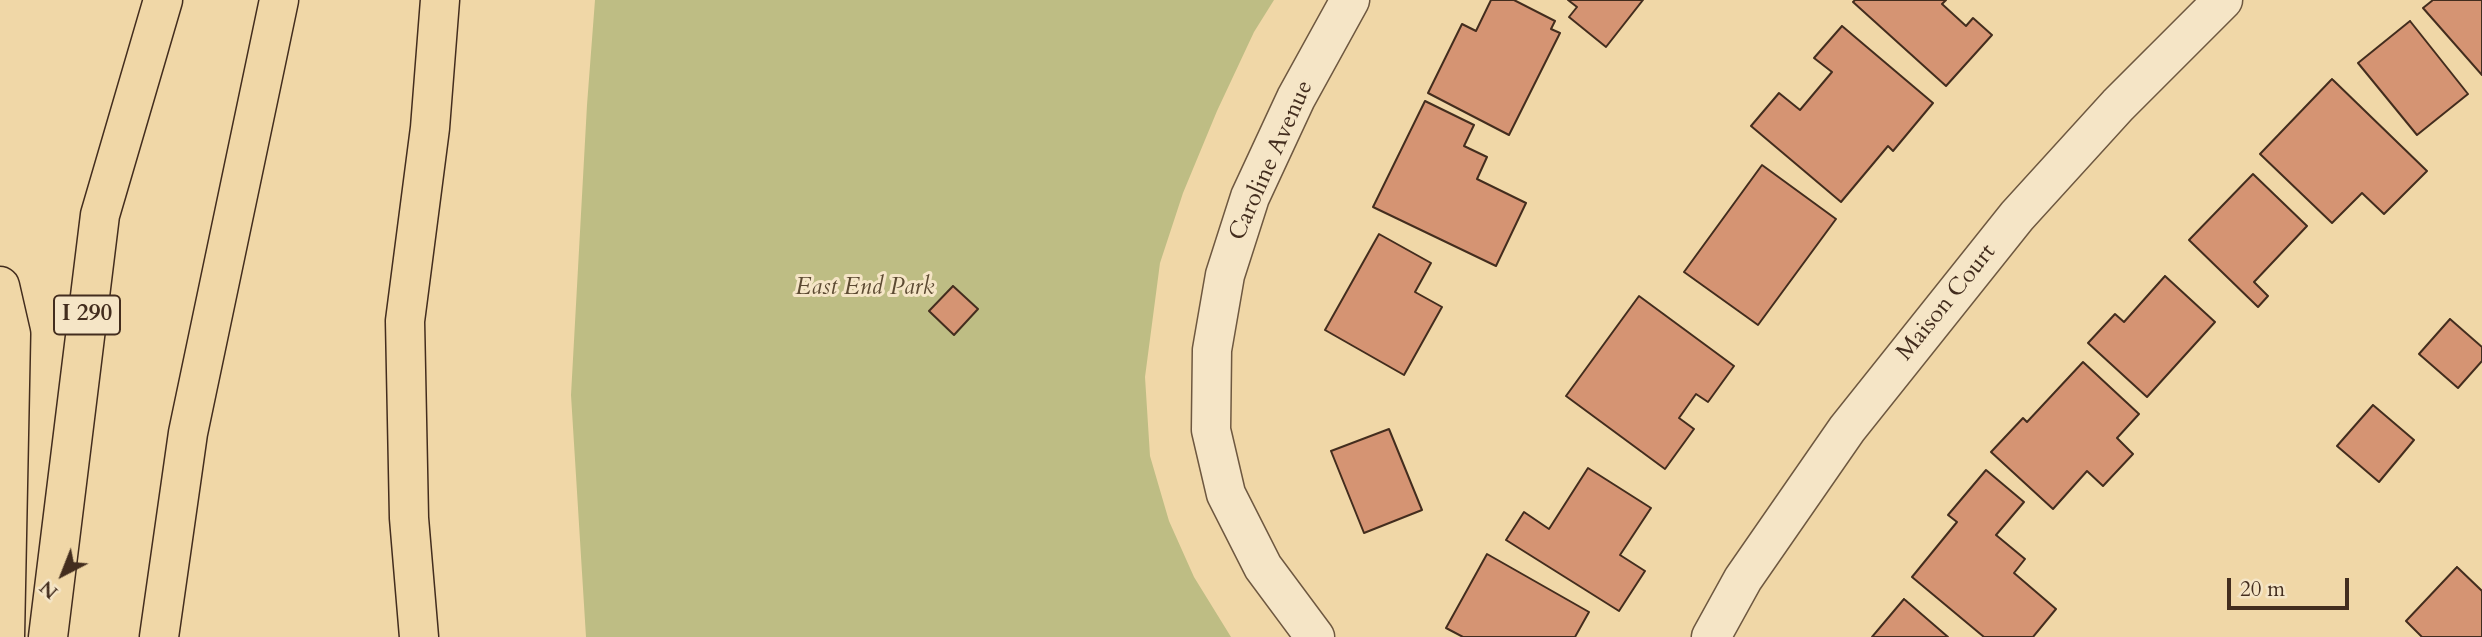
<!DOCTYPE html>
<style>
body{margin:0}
#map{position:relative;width:2482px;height:637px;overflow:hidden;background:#f0d7a7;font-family:Cardo,serif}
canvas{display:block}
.north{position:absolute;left:28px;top:539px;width:70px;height:70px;-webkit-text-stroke:5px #f5e5c6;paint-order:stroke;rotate:222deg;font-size:19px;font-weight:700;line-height:28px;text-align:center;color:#432d1e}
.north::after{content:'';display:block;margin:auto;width:24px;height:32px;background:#432d1e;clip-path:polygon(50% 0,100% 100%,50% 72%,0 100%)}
.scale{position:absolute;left:2227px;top:578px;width:122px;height:32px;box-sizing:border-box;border:4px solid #432d1e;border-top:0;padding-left:9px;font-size:21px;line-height:24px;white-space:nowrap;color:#432d1e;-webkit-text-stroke:5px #f5e5c6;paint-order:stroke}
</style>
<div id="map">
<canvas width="2482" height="637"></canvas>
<div class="north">N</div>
<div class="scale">20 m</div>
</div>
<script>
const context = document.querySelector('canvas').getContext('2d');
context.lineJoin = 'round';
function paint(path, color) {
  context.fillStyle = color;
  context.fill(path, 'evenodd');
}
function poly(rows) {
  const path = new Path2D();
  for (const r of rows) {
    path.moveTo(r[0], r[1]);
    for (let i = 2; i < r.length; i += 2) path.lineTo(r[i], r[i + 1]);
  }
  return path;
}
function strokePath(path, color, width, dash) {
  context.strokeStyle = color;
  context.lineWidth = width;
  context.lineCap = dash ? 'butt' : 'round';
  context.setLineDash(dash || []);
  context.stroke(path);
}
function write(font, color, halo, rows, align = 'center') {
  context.font = font + ' Cardo,serif';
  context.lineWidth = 6;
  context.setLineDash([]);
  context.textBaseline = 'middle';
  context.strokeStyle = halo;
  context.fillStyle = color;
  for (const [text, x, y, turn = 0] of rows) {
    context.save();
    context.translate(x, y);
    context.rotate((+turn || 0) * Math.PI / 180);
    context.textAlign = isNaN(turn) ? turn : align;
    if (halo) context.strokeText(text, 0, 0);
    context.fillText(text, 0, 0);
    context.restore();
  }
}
paint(poly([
 [595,0,1274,0,1254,32,1217,111,1183,193,1160,263,1145,377,1150,456,1169,521,1194,577,1231,637,586,637,571,395,587,105]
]), '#bebd84');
const building = poly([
 [1491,0,1514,0,1555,21,1551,29,1560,33,1509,135,1428,93,1462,24,1476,31,1491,0],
 [1568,0,1643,0,1606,47,1569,17,1577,7,1568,0],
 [1855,0,1946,0,1942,4,1966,26,1973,18,1992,35,1946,86,1853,2,1855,0],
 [2433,0,2482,0,2482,75,2423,8,2433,0],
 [2410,21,2468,94,2417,135,2358,63,2410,21],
 [1842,26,1933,103,1893,151,1888,146,1841,202,1751,126,1779,93,1800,110,1832,72,1814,58,1842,26],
 [2332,79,2427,171,2384,214,2362,193,2332,223,2260,154,2332,79],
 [1425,101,1474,125,1464,146,1487,157,1477,179,1526,203,1496,266,1373,207,1425,101],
 [1762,165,1836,219,1758,325,1684,272,1762,165],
 [2253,174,2307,226,2254,282,2268,296,2258,307,2189,240,2253,174],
 [1379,234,1431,263,1415,292,1442,307,1404,375,1325,330,1379,234],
 [2165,276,2215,322,2147,397,2088,343,2115,314,2124,322,2165,276],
 [953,286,978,309,954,335,929,311,953,286],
 [1639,296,1734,366,1708,402,1696,394,1679,418,1694,429,1665,469,1566,396,1639,296],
 [2450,319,2482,347,2482,361,2458,388,2419,354,2450,319],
 [2083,362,2139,414,2117,438,2133,454,2103,486,2087,471,2053,509,1991,452,2023,418,2027,422,2083,362],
 [2373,405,2414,440,2379,482,2337,446,2373,405],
 [1389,429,1422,510,1364,533,1331,451,1389,429],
 [1588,468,1651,508,1620,555,1645,571,1619,611,1506,540,1524,512,1549,529,1588,468],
 [1986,470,2024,502,1996,535,2025,559,2014,573,2056,609,2033,637,1984,637,1912,577,1957,522,1948,515,1986,470],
 [1487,554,1589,612,1575,637,1463,637,1446,628,1487,554],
 [2457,567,2482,591,2482,637,2422,637,2406,621,2457,567],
 [1904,599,1948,637,1872,637,1904,599]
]);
paint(building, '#d59473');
strokePath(building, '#432d1e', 2);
const minor = poly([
 [1315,637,1263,567,1226,494,1211,430,1212,350,1225,275,1250,197,1296,98,1350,0],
 [1711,637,1743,579,1847,429,2017,216,2118,105,2223,0]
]);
const highway = poly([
 [0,286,11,334,5,637],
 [48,637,100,215,163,0],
 [159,637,188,433,279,0],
 [419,637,409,518,405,321,430,128,440,0]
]);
strokePath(minor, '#6e5840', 41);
strokePath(highway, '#432d1e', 41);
strokePath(minor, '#f5e5c6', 38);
strokePath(highway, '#f0d7a7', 38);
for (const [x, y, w] of [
 [87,315,66]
]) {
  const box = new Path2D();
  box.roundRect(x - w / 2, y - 19.5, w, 39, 5);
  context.fillStyle = '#f5e5c6';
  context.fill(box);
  strokePath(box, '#432d1e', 2);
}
write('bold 23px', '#432d1e', null, [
 ["I 290",87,315]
]);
write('24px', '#432d1e', '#f5e5c6', [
 ["Caroline Avenue",1272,161,-66],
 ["Maison Court",1947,303,-51]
]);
write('italic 24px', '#5c4a32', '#f5e5c6', [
 ["East End Park",865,288]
]);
</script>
